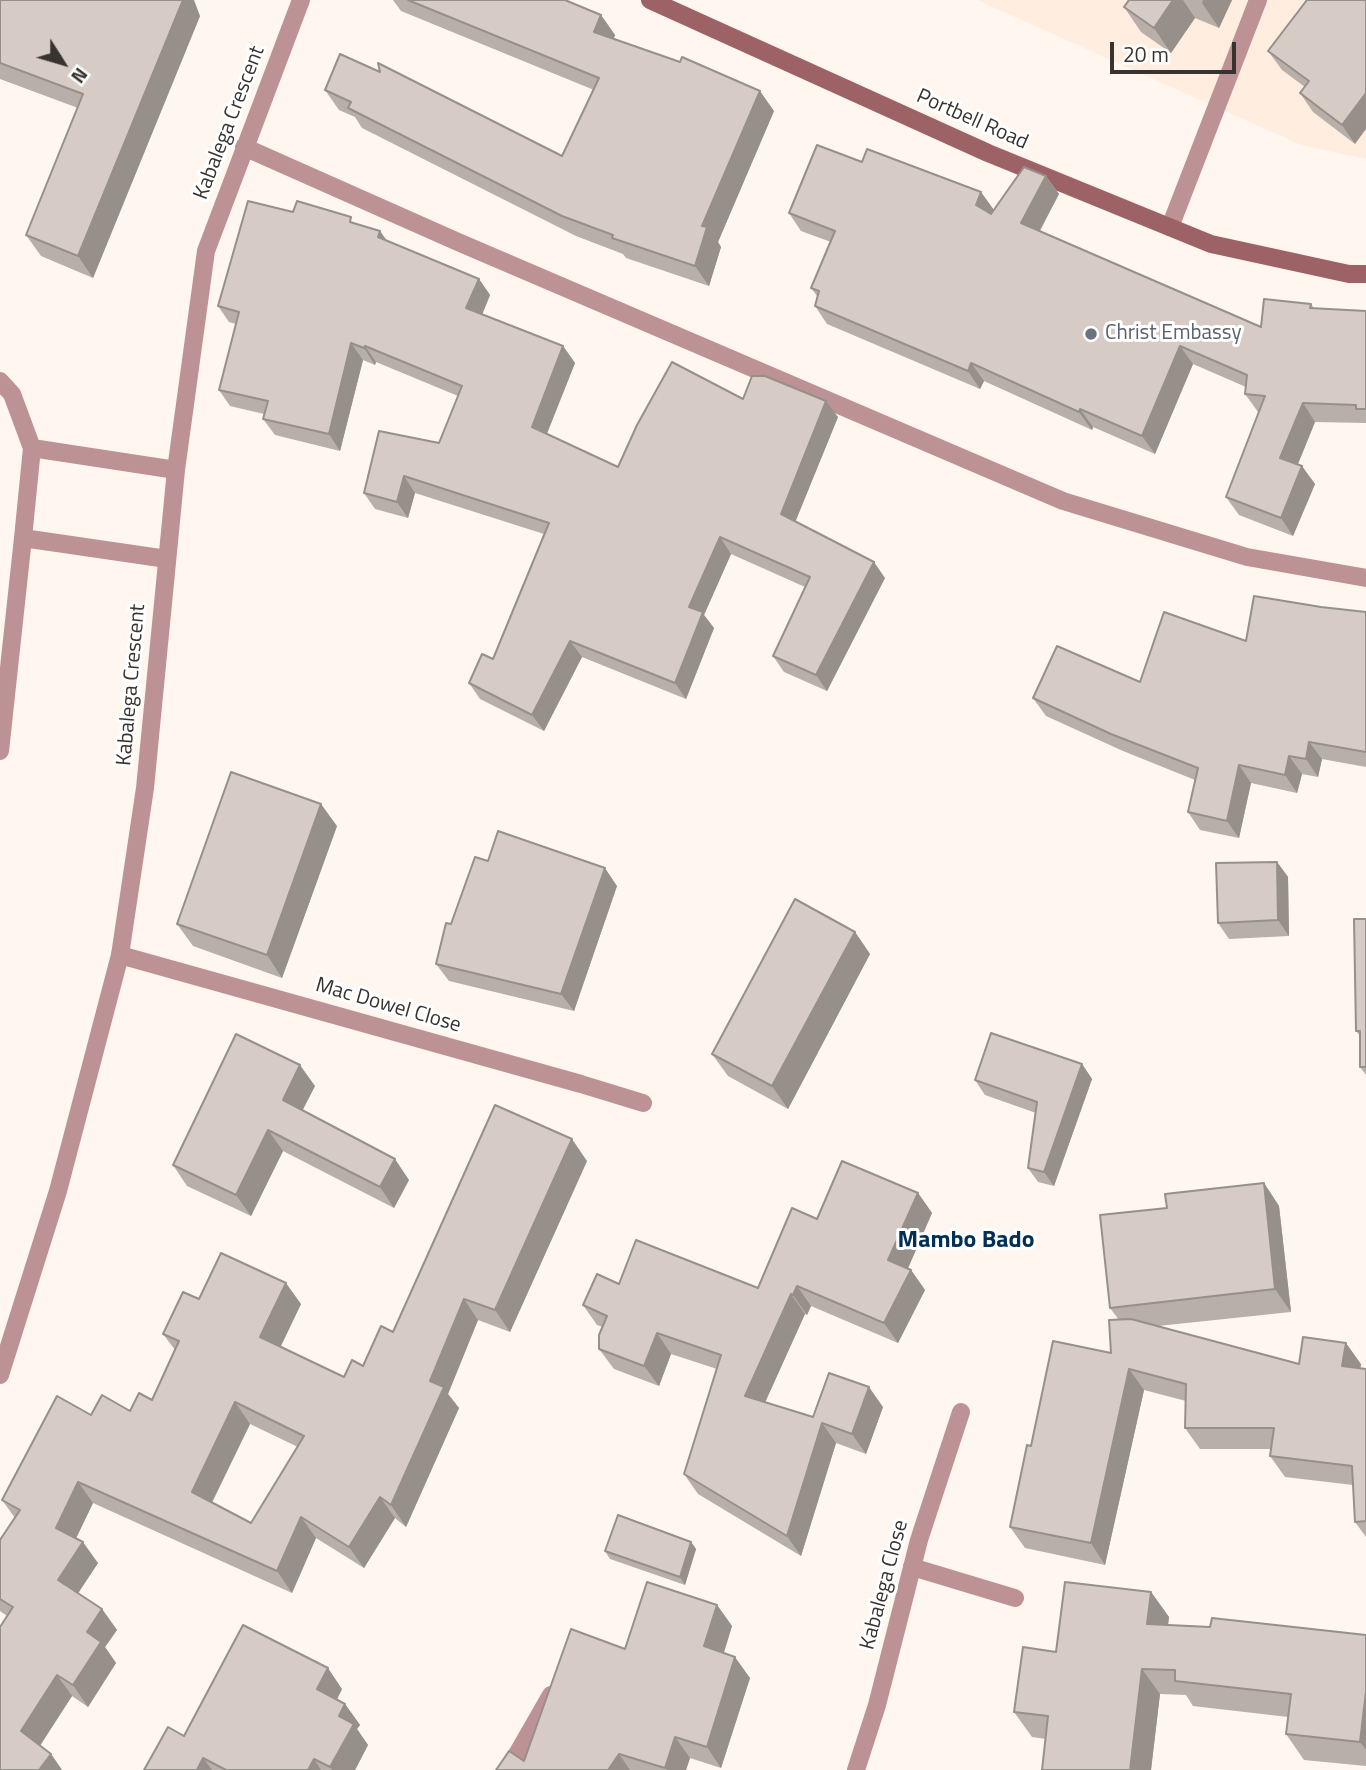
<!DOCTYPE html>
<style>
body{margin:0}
#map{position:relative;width:1366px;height:1770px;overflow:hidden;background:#fff6ef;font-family:"Titillium Web",sans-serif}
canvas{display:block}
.north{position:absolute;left:28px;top:28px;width:70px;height:70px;-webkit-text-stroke:5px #fff;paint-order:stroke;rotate:127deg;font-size:19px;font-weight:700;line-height:28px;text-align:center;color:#373330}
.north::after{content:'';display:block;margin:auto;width:24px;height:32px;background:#373330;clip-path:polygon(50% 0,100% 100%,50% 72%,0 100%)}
.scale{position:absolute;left:1110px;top:42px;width:126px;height:32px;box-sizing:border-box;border:4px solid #373330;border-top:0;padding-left:9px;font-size:21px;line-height:24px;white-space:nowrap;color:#373330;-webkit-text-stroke:5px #fff;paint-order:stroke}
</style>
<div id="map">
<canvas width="1366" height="1770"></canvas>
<div class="north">N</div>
<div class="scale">20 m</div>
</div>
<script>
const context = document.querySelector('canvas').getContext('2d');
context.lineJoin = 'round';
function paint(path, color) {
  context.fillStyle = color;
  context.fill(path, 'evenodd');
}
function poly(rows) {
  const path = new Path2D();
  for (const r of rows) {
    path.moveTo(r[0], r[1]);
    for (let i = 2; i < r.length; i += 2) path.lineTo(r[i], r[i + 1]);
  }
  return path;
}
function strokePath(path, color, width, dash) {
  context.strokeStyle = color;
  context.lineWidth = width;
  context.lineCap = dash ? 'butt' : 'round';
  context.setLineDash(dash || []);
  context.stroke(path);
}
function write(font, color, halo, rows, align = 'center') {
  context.font = font + ' "Titillium Web",sans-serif';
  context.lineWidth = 6;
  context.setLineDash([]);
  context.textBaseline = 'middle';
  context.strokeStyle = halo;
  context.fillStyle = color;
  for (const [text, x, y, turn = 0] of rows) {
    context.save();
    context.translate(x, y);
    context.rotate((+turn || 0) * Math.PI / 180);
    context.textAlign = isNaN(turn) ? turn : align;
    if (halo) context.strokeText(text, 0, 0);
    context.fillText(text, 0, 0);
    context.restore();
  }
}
paint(poly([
 [977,0,1366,0,1366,159,1301,145]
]), '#ffede0');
strokePath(poly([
 [1170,227,1258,0],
 [0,381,12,394,32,448,23,538],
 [32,448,176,470],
 [0,751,23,538,167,559],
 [120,955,581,1084,643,1103],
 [912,1567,1015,1598]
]), '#bd9295', 18);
strokePath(poly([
 [244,147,458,242,1063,501,1247,557,1366,578],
 [0,1375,58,1191,120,955,145,788,176,470,206,251,301,0],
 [508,1770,551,1695],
 [856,1770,877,1705,919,1540,961,1412]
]), '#bd9295', 18);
strokePath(poly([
 [650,0,988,153,1211,244,1349,274,1366,274]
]), '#9d6266', 18);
paint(poly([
 [0,0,200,16,93,278,41,256,26,235,78,108,0,79],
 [393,0,565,0,601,15,615,35,614,39,774,111,718,242,721,247,709,286,626,258,623,254,576,236,362,128,355,117,339,110,325,90,562,156,594,90,401,11],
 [1129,0,1232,0,1219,28,1195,18,1171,53,1141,32,1124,7],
 [1307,0,1355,144,1313,112,1300,93,1305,87,1282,70,1268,51],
 [862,162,994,210,1046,176,1059,194,1040,231,1261,327,1311,304,1314,308,1366,311,1366,423,1315,422,1298,464,1315,484,1293,536,1239,515,1226,497,1259,412,1258,412,1245,394,1246,387,1193,364,1155,454,1093,427,1092,430,984,381,980,389,827,324,815,306,817,296,811,288,831,242,801,231,789,213],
 [293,212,356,224,380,231,387,241,479,279,490,295,482,314,563,346,575,363,547,434,618,467,743,399,838,417,795,522,885,578,827,691,784,672,773,656,805,587,731,554,704,615,714,628,686,699,582,657,544,731,480,699,469,683,493,659,544,534,415,493,408,518,375,509,364,493,439,443,458,396,376,362,375,365,363,360,340,451,275,435,263,419,264,414,230,406,219,390,236,324,229,322,218,306],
 [1321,607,1366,612,1366,767,1322,759,1318,777,1302,774,1297,793,1251,783,1239,838,1200,830,1188,812,1195,780,1123,751,1046,716,1033,698,1140,682,1246,641],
 [337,826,282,978,193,946,177,924],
 [488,861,617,886,574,1011,449,981,436,964,451,924],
 [1277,862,1288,877,1289,936,1229,939,1218,923],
 [1366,919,1366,1075,1360,1067,1360,1036,1356,1031],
 [855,932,870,954,788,1109,728,1076,712,1054],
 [1082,1064,1092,1079,1054,1186,1038,1182,1028,1168,1036,1113,985,1095,975,1080],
 [315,1086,302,1111,409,1180,394,1208,283,1151,251,1216,187,1186,173,1165],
 [587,1161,510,1332,478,1320,448,1394,459,1408,406,1527,395,1518,364,1568,316,1538,292,1593,93,1503,76,1538,98,1563,78,1593,102,1609,117,1630,105,1647,116,1663,88,1707,72,1696,40,1746,51,1754,62,1770,0,1770,7,1616,0,1611,0,1540,15,1518,2,1500,91,1415,130,1411,152,1400,175,1350,163,1334,199,1299,301,1304,281,1346,344,1377,363,1366,393,1332],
 [250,1424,298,1447,251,1523,212,1503],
 [1264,1183,1279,1206,1291,1312,1158,1326,1299,1364,1361,1364,1360,1369,1366,1369,1366,1537,1355,1522,1353,1485,1285,1477,1270,1456,1271,1449,1200,1449,1185,1428,1186,1401,1144,1390,1105,1565,1025,1548,1010,1527,1031,1446,1111,1353,1119,1320,1110,1308],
 [918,1193,932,1213,907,1269,911,1270,925,1290,898,1343,811,1306,807,1315,805,1314,765,1402,813,1417,883,1407,866,1454,836,1443,801,1556,698,1494,684,1474,717,1369,671,1354,659,1386,614,1369,599,1349,603,1327,597,1325,583,1305,619,1284,758,1288,817,1219],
 [691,1542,696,1549,685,1585,610,1559,605,1551],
 [1151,1592,1169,1617,1168,1625,1366,1635,1366,1766,1304,1760,1286,1734,1288,1717,1193,1706,1186,1695,1160,1694,1151,1770,1042,1770,1046,1739,1032,1737,1014,1712,1056,1652],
 [717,1605,732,1626,724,1653,750,1678,721,1768,690,1758,686,1770,496,1770,524,1761,625,1649],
 [342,1689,337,1700,345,1704,360,1725,357,1729,368,1745,355,1770,144,1770,184,1736]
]), '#b9afa9');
paint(poly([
 [183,0,194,0,200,16,93,278,78,256],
 [1173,0,1183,0,1195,18,1171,53,1154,28],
 [1203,0,1232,0,1219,28,1202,3],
 [601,15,615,35,608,52,594,32],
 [760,91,774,111,718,242,721,247,709,286,695,266,702,226],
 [1366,93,1366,129,1355,144,1342,125],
 [1046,176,1059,194,1034,241,1021,223],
 [981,192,994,210,988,223,976,205],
 [380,231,391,247,378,237],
 [479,279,490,295,478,325,466,308],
 [351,343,363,360,340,451,329,434],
 [365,346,376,362,375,365,364,348],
 [563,346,575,363,543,443,532,427],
 [1180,346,1193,364,1155,454,1142,436],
 [971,363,984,381,980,389,968,371],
 [826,401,838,417,792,530,781,514],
 [1303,403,1315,422,1293,476,1280,458],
 [1080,409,1093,427,1092,430,1079,412],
 [1302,466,1315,484,1293,536,1281,518],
 [404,476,415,493,408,518,397,502],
 [720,537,731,554,704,615,714,628,686,699,675,683,689,607],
 [874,562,885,578,827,691,816,675],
 [570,641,582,657,544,731,532,715],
 [1309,742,1322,759,1318,777,1306,759],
 [1289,756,1302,774,1297,793,1285,775],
 [1239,765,1251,783,1239,838,1227,821],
 [321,804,337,826,282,978,267,955],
 [1277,862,1288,877,1289,936,1278,920],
 [605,868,617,886,574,1011,561,994],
 [855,932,870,954,788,1109,772,1086],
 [1082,1064,1092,1079,1054,1186,1044,1172],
 [300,1065,315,1086,297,1121,283,1100],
 [268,1130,283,1151,251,1216,236,1195],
 [572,1139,587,1161,510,1332,495,1310],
 [395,1159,409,1180,394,1208,380,1187],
 [1264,1183,1279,1206,1291,1312,1275,1289],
 [918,1193,932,1213,903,1280,888,1260],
 [911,1270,925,1290,898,1343,884,1323],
 [286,1283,301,1304,275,1358,260,1337],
 [797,1286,811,1306,807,1315,793,1295],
 [791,1294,805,1314,759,1416,745,1396],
 [464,1299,478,1320,448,1394,459,1408,406,1527,391,1505,430,1381],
 [657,1333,671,1354,659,1386,644,1366],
 [1346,1343,1361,1364,1357,1387,1342,1366],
 [1129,1369,1144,1390,1105,1565,1091,1543],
 [869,1387,883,1407,866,1454,852,1434],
 [235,1402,250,1424,206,1514,192,1492],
 [822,1423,836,1443,801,1556,787,1536],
 [78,1482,93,1503,71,1549,56,1528],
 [380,1497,395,1518,364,1568,349,1547],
 [301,1517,316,1538,292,1593,277,1571],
 [83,1542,98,1563,73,1601,58,1580],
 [691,1542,696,1549,685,1585,680,1577],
 [1151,1592,1169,1617,1165,1649,1147,1624],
 [717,1605,732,1626,719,1667,704,1646],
 [102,1609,117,1630,105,1647,116,1663,88,1707,73,1685,87,1632],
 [735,1657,750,1678,721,1768,707,1747],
 [328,1668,342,1689,331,1710,317,1689],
 [1142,1669,1160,1694,1151,1770,1130,1770],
 [57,1675,72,1696,35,1753,21,1731],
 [1366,1691,1366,1750,1360,1742],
 [345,1704,360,1725,357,1729,368,1745,355,1770,332,1770,330,1767,339,1716],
 [675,1737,690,1758,686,1770,667,1770,665,1768],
 [51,1754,62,1770,39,1770],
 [619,1754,630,1770,608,1770],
 [203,1758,212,1770,197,1770],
 [314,1759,321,1770,308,1770]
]), '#968f8a');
const building = poly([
 [0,0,183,0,78,256,26,235,83,94,0,63,0,0],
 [408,0,565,0,601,15,594,32,680,62,682,57,760,91,702,226,707,227,695,266,612,238,613,235,562,216,348,108,351,102,325,90,340,54,380,72,378,63,562,156,599,78,408,0],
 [1129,0,1173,0,1154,28,1124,7,1129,0],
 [1307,0,1366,0,1366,93,1342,125,1300,93,1309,81,1268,51,1307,0],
 [817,145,862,162,867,149,981,192,976,205,991,214,1024,167,1046,176,1021,223,1261,327,1264,299,1311,304,1310,308,1366,311,1366,409,1356,409,1356,405,1303,403,1280,458,1302,466,1281,518,1226,497,1265,396,1245,394,1247,375,1180,346,1142,436,1080,409,1079,412,971,363,968,371,815,306,819,291,811,288,835,231,789,213,817,145],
 [248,201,293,212,297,201,351,217,350,222,380,231,378,237,479,279,466,308,563,346,532,427,618,467,637,425,672,362,743,399,752,376,765,376,826,401,781,514,874,562,816,675,773,656,810,577,720,537,689,607,703,612,675,683,570,641,532,715,469,683,482,654,493,659,549,523,404,476,397,502,364,493,379,431,439,443,462,386,365,346,364,348,351,343,329,434,263,419,268,401,219,390,239,312,218,306,248,201],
 [1254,596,1321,607,1366,612,1366,752,1309,742,1306,759,1289,756,1285,775,1239,765,1227,821,1188,812,1198,768,1111,734,1033,698,1057,646,1140,682,1164,612,1246,641,1254,596],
 [231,772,321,804,267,955,177,924,231,772],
 [498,831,605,868,561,994,436,964,446,923,451,924,475,857,488,861,498,831],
 [1277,862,1278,920,1218,923,1216,863,1277,862],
 [795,899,855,932,772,1086,712,1054,795,899],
 [1354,919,1366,919,1366,1067,1360,1067,1360,1031,1356,1031,1354,919],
 [991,1033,1082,1064,1044,1172,1028,1168,1037,1102,975,1080,991,1033],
 [236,1034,300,1065,283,1100,395,1159,380,1187,268,1130,236,1195,173,1165,236,1034],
 [495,1105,572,1139,495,1310,464,1299,430,1381,444,1387,391,1505,380,1497,349,1547,301,1517,277,1571,78,1482,56,1528,83,1542,58,1580,102,1609,87,1632,101,1642,73,1685,57,1675,21,1731,51,1754,39,1770,0,1770,0,1627,13,1607,0,1599,0,1540,20,1510,2,1500,57,1396,91,1415,102,1395,130,1411,139,1393,152,1400,179,1341,163,1334,183,1292,199,1299,221,1253,286,1283,260,1337,344,1377,352,1360,363,1366,381,1326,393,1332,495,1105],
 [235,1402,304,1436,251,1523,192,1492,235,1402],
 [842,1161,918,1193,888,1260,911,1270,884,1323,797,1286,793,1295,791,1294,745,1396,813,1417,829,1373,869,1387,852,1434,822,1423,787,1536,684,1474,721,1355,657,1333,644,1366,599,1349,599,1335,607,1316,583,1305,597,1274,619,1284,636,1240,758,1288,792,1208,817,1219,842,1161],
 [1264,1183,1275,1289,1110,1308,1100,1215,1167,1208,1165,1194,1264,1183],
 [1131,1319,1299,1364,1303,1337,1346,1343,1342,1366,1366,1369,1366,1521,1355,1522,1352,1466,1270,1456,1274,1428,1185,1428,1186,1384,1129,1369,1091,1543,1010,1527,1027,1445,1031,1446,1053,1341,1111,1353,1109,1320,1131,1319],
 [618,1515,691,1542,680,1577,605,1551,618,1515],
 [647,1582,717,1605,704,1646,735,1657,707,1747,675,1737,665,1768,619,1754,608,1770,496,1770,509,1751,524,1761,571,1629,625,1649,647,1582],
 [1065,1582,1151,1592,1147,1624,1210,1627,1212,1618,1366,1635,1366,1691,1360,1742,1286,1734,1291,1694,1175,1681,1175,1670,1142,1669,1130,1770,1042,1770,1048,1716,1014,1712,1023,1647,1056,1652,1065,1582],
 [243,1625,328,1668,317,1689,345,1704,339,1716,354,1724,330,1767,314,1759,308,1770,226,1770,203,1758,197,1770,144,1770,168,1727,184,1736,243,1625]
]);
paint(building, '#d7ccc5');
strokePath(building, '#968f8a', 2);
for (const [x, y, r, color] of [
 [1091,334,7,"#6b7280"]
]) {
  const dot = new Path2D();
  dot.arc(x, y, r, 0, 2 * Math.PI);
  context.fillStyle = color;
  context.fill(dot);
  strokePath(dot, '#fff', 2.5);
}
write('21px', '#373330', '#fff', [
 ["Portbell Road",972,120,24],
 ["Kabalega Crescent",230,123,-69],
 ["Kabalega Crescent",132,685,-85],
 ["Mac Dowel Close",388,1006,16],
 ["Kabalega Close",885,1585,-75]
]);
write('21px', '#5b616d', '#fff', [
 ["Christ Embassy",1105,334]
], 'left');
write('bold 24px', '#023054', '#fff', [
 ["Mambo Bado",966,1241]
]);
</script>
